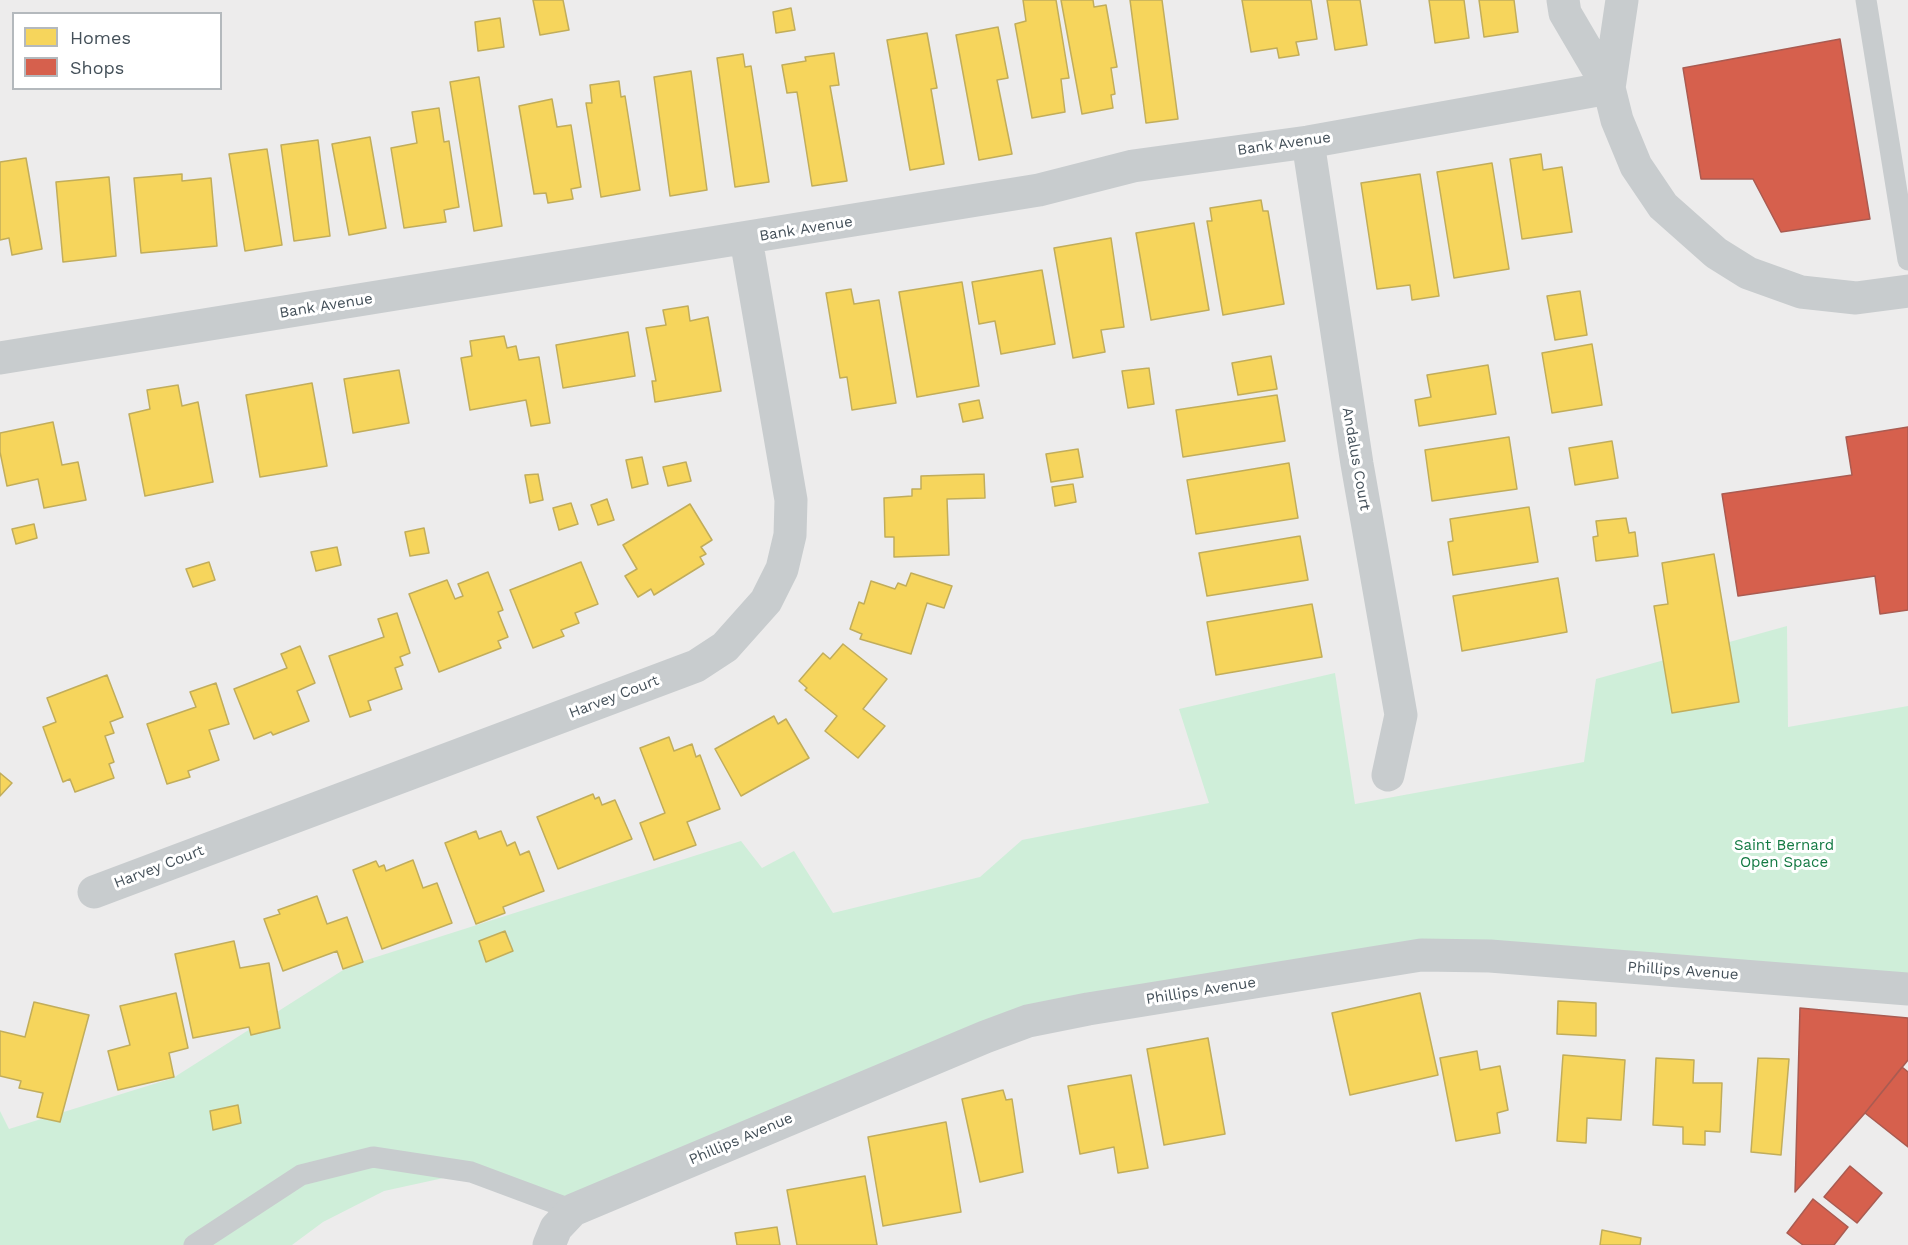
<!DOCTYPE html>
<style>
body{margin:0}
#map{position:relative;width:1908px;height:1245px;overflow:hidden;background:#edecec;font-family:"Work Sans",sans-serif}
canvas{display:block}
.legend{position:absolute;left:12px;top:12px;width:210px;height:78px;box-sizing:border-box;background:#fff;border:2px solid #b4b9bd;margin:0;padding:8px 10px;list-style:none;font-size:18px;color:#445059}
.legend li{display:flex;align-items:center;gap:12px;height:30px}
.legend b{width:30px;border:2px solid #b4b9bd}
</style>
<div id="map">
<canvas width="1908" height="1245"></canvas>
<ul class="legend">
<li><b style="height:16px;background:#f6d55c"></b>Homes</li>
<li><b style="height:16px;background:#d6604d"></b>Shops</li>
</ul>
</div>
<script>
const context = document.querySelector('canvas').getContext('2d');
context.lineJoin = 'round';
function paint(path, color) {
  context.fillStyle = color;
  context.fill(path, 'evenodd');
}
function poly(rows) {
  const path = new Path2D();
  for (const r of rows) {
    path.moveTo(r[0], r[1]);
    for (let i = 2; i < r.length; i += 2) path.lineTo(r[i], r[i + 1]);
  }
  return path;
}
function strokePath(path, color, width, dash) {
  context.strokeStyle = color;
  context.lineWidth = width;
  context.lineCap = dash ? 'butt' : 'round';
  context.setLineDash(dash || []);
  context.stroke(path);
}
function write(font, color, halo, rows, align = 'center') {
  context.font = font + ' "Work Sans",sans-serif';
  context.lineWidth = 6;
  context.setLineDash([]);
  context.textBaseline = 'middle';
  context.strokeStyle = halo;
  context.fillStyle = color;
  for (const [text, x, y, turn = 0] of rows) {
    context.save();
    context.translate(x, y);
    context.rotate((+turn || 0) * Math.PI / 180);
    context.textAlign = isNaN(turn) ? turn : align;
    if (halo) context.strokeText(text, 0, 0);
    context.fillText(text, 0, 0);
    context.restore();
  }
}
paint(poly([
 [1787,626,1788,727,1908,706,1908,989,1490,956,1088,1009,573,1210,471,1172,384,1191,323,1222,292,1245,0,1245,0,1111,9,1129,173,1078,351,965,741,841,762,868,794,851,833,913,980,877,1022,840,1209,803,1179,709,1335,673,1355,804,1584,762,1596,679]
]), '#cfeed9');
const homes = poly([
 [533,0,563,0,569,30,540,35,533,0],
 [1023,0,1056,0,1069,78,1061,79,1065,112,1032,118,1015,24,1026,21,1023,0],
 [1061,0,1093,0,1094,7,1106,5,1117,67,1111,68,1115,94,1111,95,1113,108,1082,114,1061,0],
 [1130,0,1162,0,1178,119,1146,123,1130,0],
 [1242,0,1311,0,1317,39,1296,42,1299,55,1279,58,1277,48,1251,52,1242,0],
 [1327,0,1360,0,1367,45,1335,50,1327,0],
 [1429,0,1464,0,1469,38,1435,43,1429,0],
 [1479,0,1514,0,1518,32,1484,37,1479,0],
 [791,8,795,30,776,33,773,12,791,8],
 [500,18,504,47,478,51,475,22,500,18],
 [998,27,1008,78,997,80,1012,154,979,160,956,35,998,27],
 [927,33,937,88,931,89,944,164,910,170,887,40,927,33],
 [834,53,839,85,830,86,847,181,812,186,797,92,787,93,782,65,806,61,805,57,834,53],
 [743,54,745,67,751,66,769,182,735,187,717,58,743,54],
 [691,71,707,190,670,196,654,77,691,71],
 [479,77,502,226,474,231,450,82,479,77],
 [619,81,621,97,625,96,640,190,601,197,586,103,592,103,590,85,619,81],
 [552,99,557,127,571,125,581,187,571,189,573,199,548,203,546,193,534,194,519,106,552,99],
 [439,108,444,142,449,141,459,207,444,210,446,222,404,228,391,148,417,143,412,112,439,108],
 [370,137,386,228,349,235,332,144,370,137],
 [318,140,330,236,294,241,281,145,318,140],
 [267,149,282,245,245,251,229,154,267,149],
 [1541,154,1543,170,1562,167,1572,232,1522,239,1510,159,1541,154],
 [26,158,42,249,12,255,9,238,0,240,0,162,26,158],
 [1492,163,1509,269,1454,278,1437,172,1492,163],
 [182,174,182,181,211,178,217,246,141,253,134,178,182,174],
 [1420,174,1439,296,1412,300,1410,285,1377,289,1361,183,1420,174],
 [109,177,116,256,63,262,56,182,109,177],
 [1261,200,1263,211,1268,211,1284,304,1223,315,1207,221,1212,221,1210,208,1261,200],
 [1194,223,1209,310,1151,320,1136,233,1194,223],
 [1111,238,1124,327,1101,330,1105,352,1073,358,1054,248,1111,238],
 [1042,270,1055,344,1001,354,995,321,979,324,972,282,1042,270],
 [962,282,979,386,917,397,899,292,962,282],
 [851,289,854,304,879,300,896,403,852,410,847,377,840,378,826,293,851,289],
 [1580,291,1587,335,1555,340,1547,296,1580,291],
 [688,306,690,321,708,317,721,391,655,402,652,381,656,381,646,328,666,325,663,310,688,306],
 [628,332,635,376,563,388,556,345,628,332],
 [504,336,507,348,516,346,519,360,539,357,550,423,531,426,526,400,470,410,461,358,472,356,470,341,504,336],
 [1592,344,1602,405,1552,413,1542,353,1592,344],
 [1271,356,1277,389,1238,395,1232,363,1271,356],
 [1488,365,1496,414,1419,426,1415,400,1431,397,1427,375,1488,365],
 [1149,368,1154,404,1128,408,1122,371,1149,368],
 [399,370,409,423,353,433,344,379,399,370],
 [312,383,327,466,260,477,246,395,312,383],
 [178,385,182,406,198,402,213,482,145,496,129,414,150,409,147,390,178,385],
 [1277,395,1285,441,1183,457,1176,410,1277,395],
 [979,400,983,418,963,422,959,404,979,400],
 [53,422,62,465,78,462,86,500,44,508,38,479,7,486,0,452,0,433,53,422],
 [1509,437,1517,489,1432,501,1425,450,1509,437],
 [1612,441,1618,478,1575,485,1569,448,1612,441],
 [1078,449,1083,477,1051,482,1046,454,1078,449],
 [642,457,648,484,632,488,626,460,642,457],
 [686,462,691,481,668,486,663,467,686,462],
 [1289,463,1298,518,1196,534,1187,480,1289,463],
 [538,474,543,500,530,503,525,475,538,474],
 [984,474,985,498,947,499,949,555,894,557,894,537,885,537,884,498,912,496,912,489,921,489,921,476,984,474],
 [1073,484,1076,502,1055,506,1052,487,1073,484],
 [607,499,614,520,598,525,591,505,607,499],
 [571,503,578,524,559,530,553,508,571,503],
 [690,504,712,540,701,547,706,554,700,557,704,564,654,595,651,589,638,597,625,576,637,569,623,545,690,504],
 [1529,507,1538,562,1453,575,1448,542,1453,541,1450,519,1529,507],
 [1626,518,1629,533,1635,532,1638,556,1596,561,1593,537,1598,536,1596,521,1626,518],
 [34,524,37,538,16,544,12,529,34,524],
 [424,528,429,553,410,556,405,532,424,528],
 [1300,536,1308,580,1207,596,1199,553,1300,536],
 [337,547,341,565,316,571,311,552,337,547],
 [1714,554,1739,702,1672,713,1654,606,1668,604,1662,563,1714,554],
 [209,562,215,580,193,587,186,569,209,562],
 [581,562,598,604,575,613,579,623,561,630,564,636,533,648,510,590,581,562],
 [488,572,503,610,498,612,508,637,498,641,501,648,439,672,409,594,447,580,455,599,463,596,458,584,488,572],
 [911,573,952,586,944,608,927,603,911,654,860,639,862,634,850,629,859,602,864,604,871,581,895,589,898,583,906,586,911,573],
 [1558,578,1567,632,1462,651,1453,596,1558,578],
 [1312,604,1322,657,1216,675,1207,622,1312,604],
 [397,613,410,653,400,657,403,665,395,668,402,689,368,701,371,710,350,717,329,656,384,637,378,619,397,613],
 [843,644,887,679,863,709,885,726,858,758,825,731,837,716,805,690,807,688,799,681,823,653,830,659,843,644],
 [300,646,315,683,297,691,309,721,273,735,271,732,254,739,234,689,287,668,281,654,300,646],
 [107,675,123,717,110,722,114,733,105,736,114,762,109,764,114,778,75,792,70,779,63,782,43,727,56,722,47,698,107,675],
 [216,683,229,724,209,730,219,760,188,771,190,777,167,784,147,724,196,707,190,692,216,683],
 [774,716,778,724,786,719,809,758,741,796,715,749,774,716],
 [669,737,674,751,692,744,696,757,700,755,720,809,687,822,696,845,654,860,640,823,665,813,640,748,669,737],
 [0,773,12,783,0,796,0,773],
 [593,794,595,799,599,797,602,805,615,800,632,839,558,869,537,817,593,794],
 [476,831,479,839,501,831,507,846,515,842,520,855,529,851,544,891,503,907,505,913,476,924,445,843,476,831],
 [413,860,423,888,437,883,452,923,382,949,353,870,376,861,379,867,384,865,386,871,413,860],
 [317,896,327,924,347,917,363,962,343,969,337,951,283,971,264,919,280,914,278,910,317,896],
 [505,931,513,951,486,962,479,941,505,931],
 [234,941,240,968,269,963,280,1028,251,1035,249,1027,193,1038,175,954,234,941],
 [176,993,188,1048,169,1053,174,1077,118,1090,108,1051,130,1045,120,1006,176,993],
 [1420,993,1438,1075,1350,1095,1332,1013,1420,993],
 [1558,1001,1596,1003,1596,1036,1557,1034,1558,1001],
 [34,1002,89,1015,60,1122,37,1117,43,1093,19,1088,21,1081,0,1076,0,1031,25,1037,34,1002],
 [1208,1038,1225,1134,1164,1145,1147,1049,1208,1038],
 [1477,1051,1480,1070,1500,1066,1508,1110,1497,1113,1500,1133,1456,1141,1440,1058,1477,1051],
 [1563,1055,1625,1060,1621,1120,1587,1118,1586,1143,1557,1141,1563,1055],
 [1656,1058,1694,1060,1693,1083,1722,1083,1720,1132,1705,1131,1705,1145,1683,1144,1683,1127,1653,1125,1656,1058],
 [1758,1058,1789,1059,1781,1155,1751,1152,1758,1058],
 [1131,1075,1148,1168,1118,1173,1114,1147,1080,1154,1068,1086,1131,1075],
 [1003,1090,1006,1100,1012,1099,1023,1172,980,1182,962,1099,1003,1090],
 [238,1105,241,1123,213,1130,210,1111,238,1105],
 [946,1122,961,1212,883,1226,868,1137,946,1122],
 [865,1176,877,1245,797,1245,787,1190,865,1176],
 [777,1227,780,1245,737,1245,735,1233,777,1227],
 [1602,1230,1641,1238,1640,1245,1600,1245,1602,1230]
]);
paint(homes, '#f6d55c');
strokePath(homes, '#c1ad5b', 1.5);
const shops = poly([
 [1840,39,1870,219,1781,232,1753,179,1701,179,1683,68,1840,39],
 [1908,427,1908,610,1880,614,1875,576,1738,596,1722,494,1852,475,1846,437,1908,427],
 [1800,1008,1908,1018,1908,1060,1865,1113,1795,1192,1800,1008],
 [1902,1067,1908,1072,1908,1147,1865,1113,1902,1067],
 [1850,1166,1882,1193,1857,1223,1824,1197,1850,1166],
 [1813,1199,1848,1227,1834,1245,1803,1245,1787,1233,1813,1199]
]);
paint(shops, '#d6604d');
strokePath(shops, '#aa5b51', 1.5);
strokePath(poly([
 [1866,0,1908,260],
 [194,1245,301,1175,373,1157,471,1172,573,1210]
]), '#c8ccce', 21);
strokePath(poly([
 [1563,0,1565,13,1609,88,1617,120,1636,166,1663,206,1716,253,1748,273,1801,292,1856,298,1908,291],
 [1609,88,1622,0],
 [1308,142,1357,464,1401,715,1388,775],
 [0,358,1039,190,1133,166,1308,142,1609,88],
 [94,892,696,666,725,647,766,601,782,569,790,535,791,500,746,239],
 [549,1245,556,1228,573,1210,985,1037,1028,1021,1088,1009,1421,955,1490,956,1908,989]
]), '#c8ccce', 33);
write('15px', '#445059', '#fff', [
 ["Bank Avenue",1284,144,-8],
 ["Bank Avenue",806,229,-9],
 ["Bank Avenue",326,306,-9],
 ["Andalus Court",1356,459,80],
 ["Harvey Court",614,697,-21],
 ["Harvey Court",159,867,-21],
 ["Phillips Avenue",1683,971,4],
 ["Phillips Avenue",1201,991,-9],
 ["Phillips Avenue",741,1139,-23]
]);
write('15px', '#147a43', '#fff', [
 ["Saint Bernard",1784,846],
 ["Open Space",1784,863]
]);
</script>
